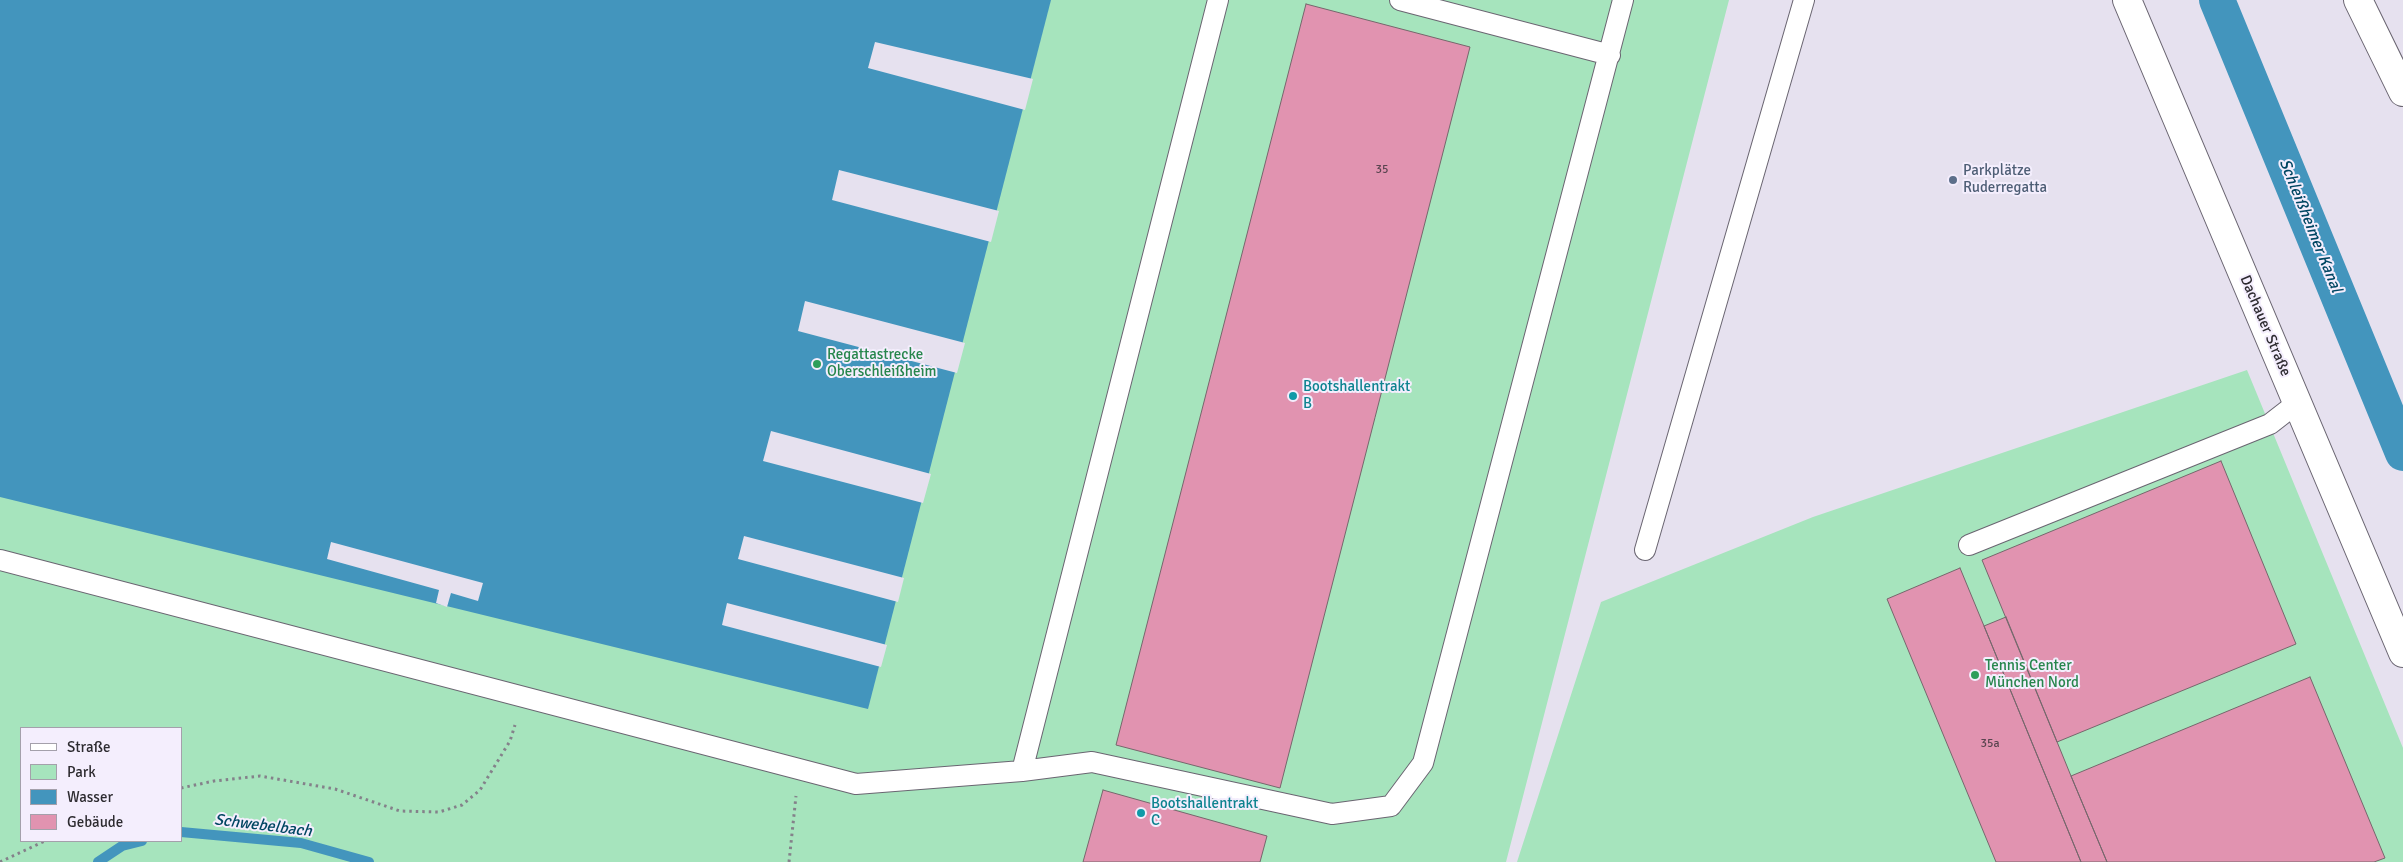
<!DOCTYPE html>
<meta charset="utf-8">
<style>
body{margin:0}
#map{position:relative;width:2403px;height:862px;overflow:hidden;background:#e6e1ef;font-family:Signika,sans-serif}
canvas{display:block}
.legend{position:absolute;left:20px;top:727px;width:162px;height:115px;box-sizing:border-box;background:#f4eefd;border:1px solid #a4a0ab;margin:0;padding:6px 9px;list-style:none;font-size:15px;color:#2d2b30}
.legend li{display:flex;align-items:center;gap:10px;height:25px}
.legend b{width:25px;border:1px solid #a4a0ab}
</style>
<div id="map">
<canvas width="2403" height="862"></canvas>
<ul class="legend">
<li><b style="height:6px;background:#fff"></b>Straße</li>
<li><b style="height:14px;background:#a6e4bd"></b>Park</li>
<li><b style="height:14px;background:#4395bd"></b>Wasser</li>
<li><b style="height:14px;background:#e193b0"></b>Gebäude</li>
</ul>
</div>
<script>
const context = document.querySelector('canvas').getContext('2d');
context.lineJoin = 'round';
function paint(path, color) {
  context.fillStyle = color;
  context.fill(path, 'evenodd');
}
function poly(rows) {
  const path = new Path2D();
  for (const r of rows) {
    path.moveTo(r[0], r[1]);
    for (let i = 2; i < r.length; i += 2) path.lineTo(r[i], r[i + 1]);
  }
  return path;
}
function strokePath(path, color, width, dash) {
  context.strokeStyle = color;
  context.lineWidth = width;
  context.lineCap = dash ? 'butt' : 'round';
  context.setLineDash(dash || []);
  context.stroke(path);
}
function write(font, color, halo, rows, align = 'center') {
  context.font = font + ' Signika,sans-serif';
  context.lineWidth = 4;
  context.setLineDash([]);
  context.textBaseline = 'middle';
  context.strokeStyle = halo;
  context.fillStyle = color;
  for (const [text, x, y, turn = 0] of rows) {
    context.save();
    context.translate(x, y);
    context.rotate((+turn || 0) * Math.PI / 180);
    context.textAlign = isNaN(turn) ? turn : align;
    if (halo) context.strokeText(text, 0, 0);
    context.fillText(text, 0, 0);
    context.restore();
  }
}
paint(poly([
 [0,0,1729,0,1506,862,0,862],
 [21,728,181,728,181,841,21,841],
 [2247,370,2403,748,2403,862,1517,862,1601,602,1813,517]
]), '#a6e4bd');
paint(poly([
 [0,0,1051,0,868,709,0,497]
]), '#4395bd');
paint(poly([
 [875,42,1033,79,1025,110,868,68],
 [839,170,999,211,991,242,832,200],
 [805,301,965,343,957,373,798,331],
 [771,431,931,474,923,503,763,461],
 [744,536,904,578,898,602,738,559],
 [331,542,483,583,478,601,451,593,447,607,436,603,439,590,327,559],
 [727,603,887,645,881,667,722,625]
]), '#e6e1ef');
strokePath(poly([
 [181,832,301,843,369,862],
 [98,862,122,846,142,841]
]), '#4395bd', 10);
strokePath(poly([
 [2217,0,2403,453]
]), '#4395bd', 36);
const building = poly([
 [1306,4,1470,47,1280,788,1116,745,1306,4],
 [2221,461,2296,644,2057,742,1982,560,2221,461],
 [1960,568,1984,626,2081,862,1996,862,1887,599,1960,568],
 [2006,617,2071,776,2107,862,2081,862,1984,626,2006,617],
 [2310,677,2385,858,2374,862,2107,862,2071,776,2310,677],
 [1103,790,1267,836,1260,862,1083,862,1103,790]
]);
paint(building, '#e193b0');
strokePath(building, '#76676c', 1);
const lane = poly([
 [1400,0,1610,55],
 [1969,545,2270,424,2297,403],
 [1645,550,1804,0],
 [0,560,856,784,1022,771,1092,762,1332,814,1391,806,1423,763,1623,0],
 [1022,771,1218,0]
]);
const street = poly([
 [2127,0,2403,653]
]);
const primary = poly([
 [2358,0,2403,92]
]);
strokePath(lane, '#6a6571', 22);
strokePath(street, '#6a6571', 30);
strokePath(primary, '#6a6571', 30);
strokePath(poly([
 [181,788,214,781,260,776,335,789,400,811,439,812,462,805,480,790,510,741,515,725],
 [0,862,45,841],
 [789,862,796,796]
]), '#84818a', 3, [2.5, 4]);
strokePath(lane, '#fff', 20);
strokePath(street, '#fff', 28);
strokePath(primary, '#fff', 28);
for (const [x, y, r, color] of [
 [1953,180,5,"#5c6f8a"],
 [817,364,5,"#2e9e5b"],
 [1293,396,5,"#0f9aa8"],
 [1975,675,5,"#2e9e5b"],
 [1141,813,5,"#0f9aa8"]
]) {
  const dot = new Path2D();
  dot.arc(x, y, r, 0, 2 * Math.PI);
  context.fillStyle = color;
  context.fill(dot);
  strokePath(dot, '#f4eefd', 2);
}
write('12px', '#5a4550', null, [
 ["35",1382,170],
 ["35a",1990,744]
]);
write('15px', '#4e5e75', '#f4eefd', [
 ["Parkplätze",1963,171],
 ["Ruderregatta",1963,188]
], 'left');
write('15px', '#2d2b30', '#f4eefd', [
 ["Dachauer Straße",2265,326,67]
]);
write('15px', '#27864d', '#f4eefd', [
 ["Regattastrecke",827,355],
 ["Oberschleißheim",827,372],
 ["Tennis Center",1985,666],
 ["München Nord",1985,683]
], 'left');
write('15px', '#0d838f', '#f4eefd', [
 ["Bootshallentrakt",1303,387],
 ["B",1303,404],
 ["Bootshallentrakt",1151,804],
 ["C",1151,821]
], 'left');
write('italic 16px', '#004662', '#f4eefd', [
 ["Schleißheimer Kanal",2310,226,68],
 ["Schwebelbach",263,826,7]
]);
</script>
